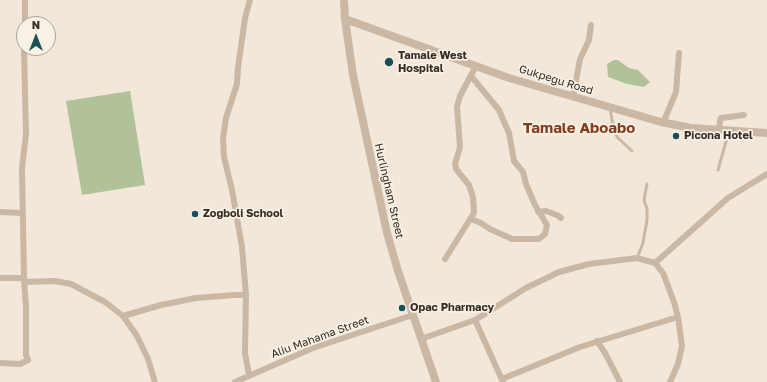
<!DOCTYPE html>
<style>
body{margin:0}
#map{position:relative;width:767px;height:382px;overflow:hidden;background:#f2e7d9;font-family:"Golos Text",sans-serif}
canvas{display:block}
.north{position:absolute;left:16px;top:16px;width:40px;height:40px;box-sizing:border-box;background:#f9f1e5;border:1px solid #aba299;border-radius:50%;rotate:0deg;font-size:11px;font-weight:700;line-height:16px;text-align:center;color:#352c26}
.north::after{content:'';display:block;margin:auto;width:14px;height:18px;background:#1b4f57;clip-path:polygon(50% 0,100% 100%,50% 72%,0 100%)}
</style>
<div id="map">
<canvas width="767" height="382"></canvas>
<div class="north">N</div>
</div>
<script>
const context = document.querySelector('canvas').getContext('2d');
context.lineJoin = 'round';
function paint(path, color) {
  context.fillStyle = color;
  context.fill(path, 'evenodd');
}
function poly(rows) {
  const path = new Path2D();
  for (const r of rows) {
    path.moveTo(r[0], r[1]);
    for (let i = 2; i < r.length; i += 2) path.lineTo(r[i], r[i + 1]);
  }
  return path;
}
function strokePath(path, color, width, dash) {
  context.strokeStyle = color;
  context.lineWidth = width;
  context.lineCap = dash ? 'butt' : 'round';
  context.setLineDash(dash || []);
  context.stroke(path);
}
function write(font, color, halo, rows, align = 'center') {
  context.font = font + ' "Golos Text",sans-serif';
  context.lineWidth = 3.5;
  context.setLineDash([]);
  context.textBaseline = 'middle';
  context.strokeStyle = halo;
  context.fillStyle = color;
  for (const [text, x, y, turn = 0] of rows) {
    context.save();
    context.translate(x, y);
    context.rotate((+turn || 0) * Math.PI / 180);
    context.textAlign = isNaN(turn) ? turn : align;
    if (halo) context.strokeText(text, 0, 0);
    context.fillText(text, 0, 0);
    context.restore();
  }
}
paint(poly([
 [614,60,618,60,629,68,638,70,650,82,644,87,627,84,608,77,607,64],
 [130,91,145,185,82,195,66,101]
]), '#b1c199');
strokePath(poly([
 [610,108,614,132,618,138,632,151],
 [718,170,729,131],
 [637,258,643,243,647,220,647,209,644,200,647,184]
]), '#cab8a5', 3);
strokePath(poly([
 [25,24,25,0],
 [573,97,580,59,589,40,591,25],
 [663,123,676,92,679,53],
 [719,130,720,121,721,118,744,115],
 [0,212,22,213],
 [538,212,546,211,557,215,561,218],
 [471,219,481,223,490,229,512,239,539,239,545,234,547,225,535,205,526,184,523,172,514,161,509,133,499,110,471,76],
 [445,259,474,213,473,197,469,185,456,169,455,164,460,147,457,107,460,96,476,66],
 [655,263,728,198,767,174],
 [0,278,24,278,22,168,26,134,24,48],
 [24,282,55,281,71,284,105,302,123,316,137,336,148,359,155,382],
 [246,295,242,247,232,190,224,157,223,138,226,118,237,84,238,68,245,18,250,0],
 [123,316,161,305,196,298,235,295,246,295,245,353,249,375],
 [475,320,503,382],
 [421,339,475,320,526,288,559,272,589,264,637,258,655,263,663,273,674,302,678,317,682,346,678,364,670,382],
 [597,341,605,353,620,382],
 [0,363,20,364,28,360,26,355,26,308,24,279],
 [502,379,580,347,678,317],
 [235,382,313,348,413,315]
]), '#cab8a5', 6);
strokePath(poly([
 [344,0,345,19,353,75,387,233,398,271,436,382],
 [345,19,509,78,661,122,691,128,767,133]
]), '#cab8a5', 8);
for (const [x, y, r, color] of [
 [389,62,5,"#1b4f57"],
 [676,136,4,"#1b4f57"],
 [195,214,4,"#1b4f57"],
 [402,308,4,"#1b4f57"]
]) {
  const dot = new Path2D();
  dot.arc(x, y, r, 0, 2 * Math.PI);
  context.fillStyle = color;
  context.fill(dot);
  strokePath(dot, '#f9f1e5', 1.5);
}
write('bold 11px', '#352c26', '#f9f1e5', [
 ["Tamale West",398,56],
 ["Hospital",398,69],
 ["Picona Hotel",684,136],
 ["Zogboli School",203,214],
 ["Opac Pharmacy",410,308]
], 'left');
write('11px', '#352c26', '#f9f1e5', [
 ["Gukpegu Road",556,80,17],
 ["Hurlingham Street",389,191,77],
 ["Aliu Mahama Street",320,337,-20]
]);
write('bold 15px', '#853d1e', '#f9f1e5', [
 ["Tamale Aboabo",579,128]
]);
</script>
